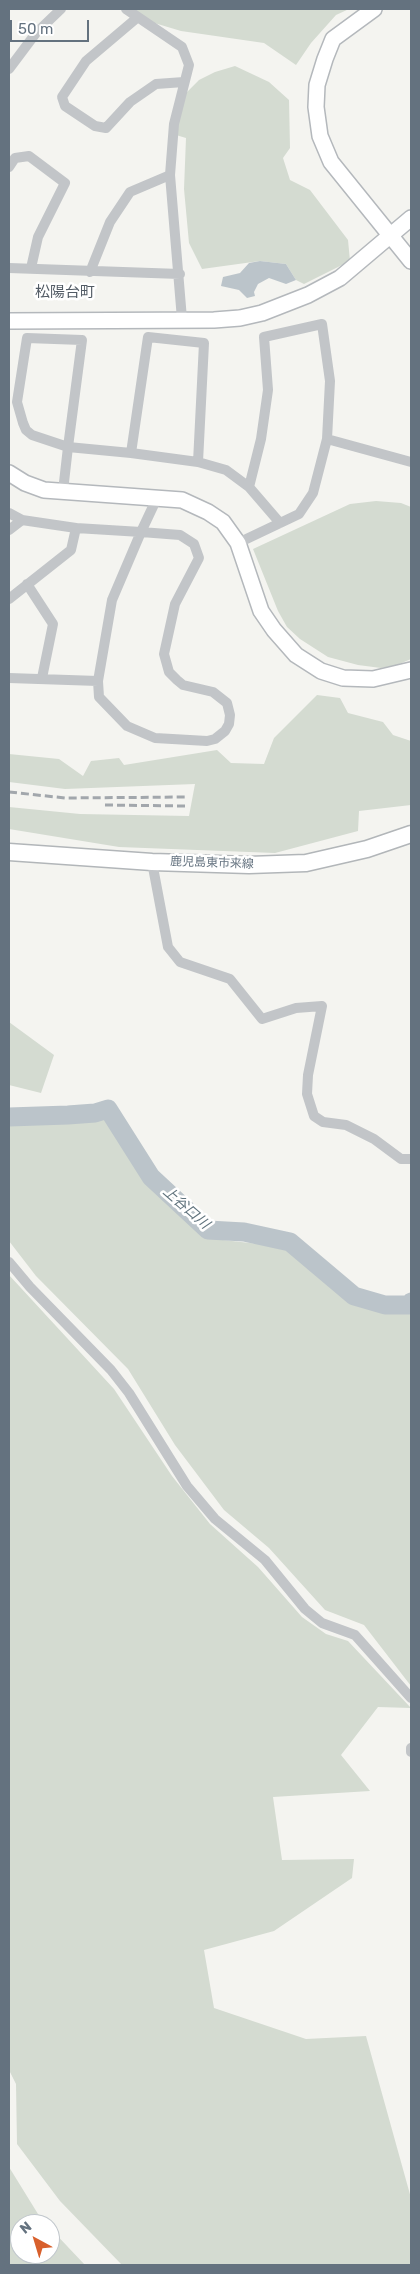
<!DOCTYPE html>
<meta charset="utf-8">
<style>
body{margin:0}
#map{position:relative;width:420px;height:2274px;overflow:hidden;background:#f4f4f0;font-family:Rubik,sans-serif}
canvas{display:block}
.frame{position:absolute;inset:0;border:10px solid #64727f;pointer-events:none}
.north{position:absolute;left:10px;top:2214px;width:50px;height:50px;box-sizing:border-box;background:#fff;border:1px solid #c1c7cc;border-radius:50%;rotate:321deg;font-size:14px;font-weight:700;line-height:20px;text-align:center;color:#64727f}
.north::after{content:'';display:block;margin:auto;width:18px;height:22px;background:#d8602c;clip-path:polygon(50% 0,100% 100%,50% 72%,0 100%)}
.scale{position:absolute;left:10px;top:20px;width:79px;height:22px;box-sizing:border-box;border:2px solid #64727f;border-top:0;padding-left:6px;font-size:15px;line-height:18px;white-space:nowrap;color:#64727f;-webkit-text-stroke:4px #fff;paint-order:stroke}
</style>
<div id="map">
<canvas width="420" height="2274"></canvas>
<div class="frame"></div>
<div class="north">N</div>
<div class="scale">50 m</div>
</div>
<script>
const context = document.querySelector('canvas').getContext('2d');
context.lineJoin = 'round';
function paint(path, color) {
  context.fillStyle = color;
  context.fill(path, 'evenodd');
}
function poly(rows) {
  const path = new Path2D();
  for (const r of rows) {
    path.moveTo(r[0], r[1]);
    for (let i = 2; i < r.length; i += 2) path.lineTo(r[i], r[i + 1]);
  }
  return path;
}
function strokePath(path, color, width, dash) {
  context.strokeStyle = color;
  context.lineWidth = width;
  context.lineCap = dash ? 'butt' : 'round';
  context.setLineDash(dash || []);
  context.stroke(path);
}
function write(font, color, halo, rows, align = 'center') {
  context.font = font + ' Rubik,"Noto Sans JP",sans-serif';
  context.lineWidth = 5;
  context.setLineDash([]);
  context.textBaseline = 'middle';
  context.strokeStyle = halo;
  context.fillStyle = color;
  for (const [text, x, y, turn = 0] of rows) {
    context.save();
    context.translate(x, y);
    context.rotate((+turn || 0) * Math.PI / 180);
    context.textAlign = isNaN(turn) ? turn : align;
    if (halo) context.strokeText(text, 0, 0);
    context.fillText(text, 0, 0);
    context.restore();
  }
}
paint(poly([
 [130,9,349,9,336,15,311,43,296,65,264,43,181,31,151,22],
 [235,66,269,82,289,100,290,148,283,158,290,180,310,190,348,240,350,261,304,284,296,280,286,264,260,261,202,269,189,243,184,189,186,138,176,135,185,94,199,80,215,72],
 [376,501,401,503,411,507,411,659,397,665,381,668,358,665,328,657,300,639,287,627,278,611,253,549,350,504],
 [317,695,340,698,348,713,383,722,393,735,411,741,411,805,359,811,358,831,275,853,119,847,9,829,9,807,80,814,189,816,195,784,65,789,9,782,9,754,59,759,83,776,91,761,119,758,124,765,217,750,231,763,264,764,274,738],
 [9,1022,54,1055,41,1093,9,1085],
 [103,1117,145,1181,205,1238,286,1247,348,1299,379,1312,411,1310,411,1686,364,1625,325,1610,269,1548,224,1510,175,1445,128,1369,36,1276,9,1241,9,1123,19,1126],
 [9,1275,114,1389,172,1476,210,1524,258,1567,302,1617,326,1634,348,1641,411,1708,378,1707,341,1755,370,1791,273,1797,282,1860,354,1859,352,1878,274,1931,204,1950,214,2008,306,2039,366,2036,411,2198,411,2265,122,2265,60,2201,17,2144,16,2084,9,2070],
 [9,2167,38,2214,46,2224,20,2224,20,2254,50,2254,50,2228,85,2265,9,2265]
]), '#d4dbd1');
paint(poly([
 [260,261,286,264,296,280,286,284,269,278,258,284,254,292,255,296,247,298,239,290,221,286,223,277,240,273,249,263]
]), '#bbc4ca');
strokePath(poly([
 [9,1117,68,1115,95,1113,108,1109,151,1177,208,1230,244,1232,290,1242,354,1296,385,1305,409,1305,411,1302]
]), '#bbc4ca', 19);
const secondary = poly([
 [374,9,333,39,325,59,317,85,316,107,320,136,331,162,411,261],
 [9,321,214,320,240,318,262,313,308,295,340,278,411,218],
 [9,473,25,483,44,490,182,500,208,512,223,522,238,543,261,611,274,630,296,655,321,671,343,678,373,679,411,670]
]);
const primary = poly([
 [9,852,152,862,249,865,306,863,367,849,411,834]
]);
strokePath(secondary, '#b4b8bc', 18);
strokePath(primary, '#b2b6b9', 19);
strokePath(poly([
 [126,9,182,47,189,65,174,124,170,175,182,319],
 [138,17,86,61,62,97,65,106,95,126,106,128,130,102,156,84,184,82],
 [9,69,36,33,61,9],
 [9,167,15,158,29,156,65,183,38,237,31,268],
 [9,268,180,274],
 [90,272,110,222,130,192,170,175],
 [131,453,148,337,204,343,198,462],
 [249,487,261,439,268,390,264,337,322,324,330,381,327,439],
 [63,491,68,447,82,340,27,338,17,402,23,423,26,430,32,435,68,447,131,453,198,462,226,470,249,487,280,523],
 [9,513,22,520,76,528,141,532,180,535,194,544,199,558,175,604,164,654,169,672,177,680,183,685,213,692,227,703,230,715,229,724,225,731,215,739,207,741,155,738,127,726,99,697,98,681,112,600,141,532,157,498],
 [9,530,22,520],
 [238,543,299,514,313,493,327,439,411,462],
 [27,584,53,624,42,678],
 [9,599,71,550,76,528],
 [9,678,98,681],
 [152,862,168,947,180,962,230,979,262,1019,296,1008,322,1006,308,1075,307,1094,314,1116,323,1122,346,1125,374,1139,401,1159,411,1159],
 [9,1262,30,1287,111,1370,129,1393,187,1486,215,1519,265,1560,305,1609,322,1623,355,1635,411,1698],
 [411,1748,411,1752]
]), '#c2c5c8', 10);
strokePath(secondary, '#fff', 15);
strokePath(primary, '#fff', 16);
strokePath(poly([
 [9,792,65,798,187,797],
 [105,805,187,806]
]), '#a2a7ac', 3, [8, 4]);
write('12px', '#64727f', '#fff', [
 ["鹿児島東市来線",212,863,2]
]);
write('italic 14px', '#60737d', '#fff', [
 ["上谷口川",186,1208,41]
]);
write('15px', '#525b65', '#fff', [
 ["松陽台町",65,293]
]);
</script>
